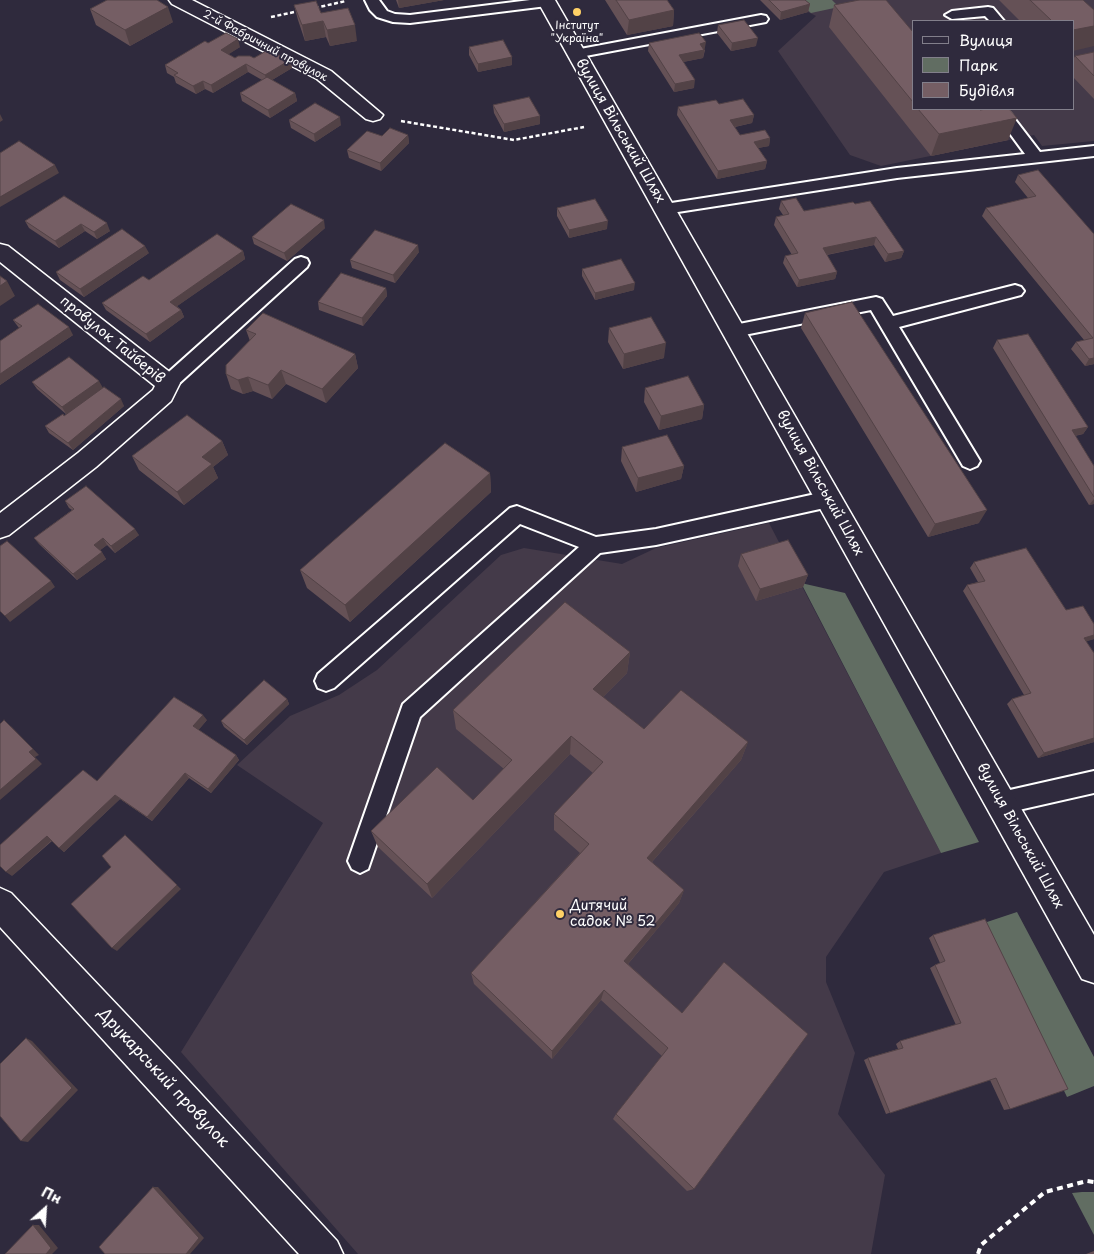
<!DOCTYPE html>
<meta charset="utf-8">
<style>
body{margin:0}
#map{position:relative;width:1094px;height:1254px;overflow:hidden;background:#2f2a3d;font-family:"Playpen Sans",sans-serif}
canvas{display:block}
.legend{position:absolute;left:912px;top:20px;width:162px;height:90px;box-sizing:border-box;background:#2f2a3d;border:1px solid #827f8b;margin:0;padding:6px 9px;list-style:none;font-size:15px;color:#fff}
.legend li{display:flex;align-items:center;gap:10px;height:25px}
.legend b{width:25px;border:1px solid #827f8b}
.north{position:absolute;left:20px;top:1184px;width:50px;height:50px;-webkit-text-stroke:4px #2f2a3d;paint-order:stroke;rotate:26deg;font-size:14px;font-weight:700;line-height:20px;text-align:center;color:#fff}
.north::after{content:'';display:block;margin:auto;width:18px;height:22px;background:#fff;clip-path:polygon(50% 0,100% 100%,50% 72%,0 100%)}
</style>
<div id="map">
<canvas width="1094" height="1254"></canvas>
<ul class="legend">
<li><b style="height:6px;background:#2f2a3d"></b>Вулиця</li>
<li><b style="height:14px;background:#616d62"></b>Парк</li>
<li><b style="height:14px;background:#755e64"></b>Будівля</li>
</ul>
<div class="north">Пн</div>
</div>
<script>
const context = document.querySelector('canvas').getContext('2d');
context.lineJoin = 'round';
function paint(path, color) {
  context.fillStyle = color;
  context.fill(path, 'evenodd');
}
function poly(rows) {
  const path = new Path2D();
  for (const r of rows) {
    path.moveTo(r[0], r[1]);
    for (let i = 2; i < r.length; i += 2) path.lineTo(r[i], r[i + 1]);
  }
  return path;
}
function strokePath(path, color, width, dash) {
  context.strokeStyle = color;
  context.lineWidth = width;
  context.lineCap = dash ? 'butt' : 'round';
  context.setLineDash(dash || []);
  context.stroke(path);
}
function write(font, color, halo, rows, align = 'center') {
  context.font = font + ' "Playpen Sans",sans-serif';
  context.lineWidth = 4;
  context.setLineDash([]);
  context.textBaseline = 'middle';
  context.strokeStyle = halo;
  context.fillStyle = color;
  for (const [text, x, y, turn = 0] of rows) {
    context.save();
    context.translate(x, y);
    context.rotate((+turn || 0) * Math.PI / 180);
    context.textAlign = isNaN(turn) ? turn : align;
    if (halo) context.strokeText(text, 0, 0);
    context.fillText(text, 0, 0);
    context.restore();
  }
}
paint(poly([
 [794,0,1094,0,1094,141,1042,146,1034,135,881,166,850,155,778,51,816,16,808,12],
 [913,21,1073,21,1073,109,913,109],
 [769,523,941,853,884,872,826,957,826,982,855,1053,838,1114,885,1175,871,1254,358,1254,181,1052,323,823,237,765,290,716,339,695,377,670,501,555,524,548,622,564,656,548]
]), '#443a49');
paint(poly([
 [796,0,832,0,839,7,811,13],
 [801,583,845,593,979,842,941,853],
 [1017,912,1094,1057,1094,1086,1067,1097,984,923],
 [1082,1192,1094,1192,1094,1235,1072,1193]
]), '#616d62');
const lane = poly([
 [365,0,379,0,387,11,395,14,410,15,530,0,553,0,554,2,547,6,410,23,393,22,377,17,370,10,365,0],
 [988,7,993,8,1004,21,990,21,985,16,952,19,945,15,952,11,988,7],
 [761,15,766,16,768,19,766,22,575,58,570,57,568,54,570,51,575,50,761,15],
 [992,109,1007,109,1040,152,1094,146,1094,156,897,178,665,214,659,213,657,209,659,205,665,204,897,168,1025,154,992,109],
 [301,257,307,259,309,263,307,267,174,388,168,390,162,388,159,383,162,378,295,259,301,257],
 [1015,285,1021,287,1024,291,1021,295,899,327,980,461,977,466,970,469,963,466,871,310,734,337,728,336,725,331,728,326,734,325,876,297,882,299,893,316,1015,285],
 [829,491,836,493,839,499,836,505,829,507,656,545,600,553,420,717,368,869,360,873,352,869,348,861,403,704,579,547,520,524,334,688,326,691,318,688,315,681,318,674,510,508,517,506,596,537,656,529,829,491],
 [1094,771,1094,793,1001,814,993,811,989,803,993,795,1001,792,1094,771]
]);
const street = poly([
 [169,0,192,0,331,71,383,115,380,119,373,121,366,119,317,79,172,4,169,0],
 [0,244,8,246,176,377,180,383,171,401,96,467,9,535,0,538,0,513,78,453,153,390,155,386,0,262,0,244],
 [0,888,11,893,177,1068,337,1241,343,1254,299,1254,0,927,0,888]
]);
const secondary = poly([
 [537,0,555,0,1094,935,1094,983,1082,979,537,0]
]);
strokePath(lane, '#fff', 4);
strokePath(street, '#fff', 3);
strokePath(secondary, '#fff', 3);
strokePath(poly([
 [315,8,346,1],
 [271,17,299,11],
 [401,121,514,140,584,127]
]), '#fff', 2.5, [4, 2.5]);
strokePath(poly([
 [978,1254,981,1245,1045,1192,1087,1181,1094,1182]
]), '#fff', 4, [6, 4.5]);
paint(lane, '#2f2a3d');
paint(street, '#2f2a3d');
paint(secondary, '#2f2a3d');
paint(poly([
 [396,0,444,0,399,8],
 [605,0,667,0,674,10,673,26,627,35],
 [760,0,805,0,810,4,808,12,780,20],
 [999,0,1083,0,1073,21,1020,21],
 [294,5,321,13,357,41,330,46,326,37,305,41,298,20],
 [834,5,913,32,913,109,979,109,1008,140,931,156,829,27],
 [90,9,173,22,130,46,96,25],
 [718,25,756,46,731,51,717,33],
 [208,43,240,47,228,54,235,58,290,60,292,68,272,80,295,93,297,101,270,118,242,101,240,93,262,80,248,72,213,93,205,89,196,94,176,83,174,77,167,73,165,65],
 [649,43,705,50,703,58,683,62,694,88,674,92,648,51],
 [469,47,512,65,478,72,469,55],
 [1094,52,1094,99,1073,77,1073,60,1075,56],
 [719,104,754,115,752,123,735,127,740,135,770,138,769,146,758,148,767,161,765,169,717,179,677,115,678,107],
 [493,105,540,116,540,124,504,132,494,113],
 [289,120,341,125,315,142,291,128],
 [408,135,409,143,381,171,349,158,347,150,382,136],
 [1018,175,1094,234,1094,364,1085,366,1071,349,1076,342,1084,340,982,216,986,208,1028,198,1015,182],
 [64,196,110,231,97,239,85,231,59,248,29,228,25,221],
 [781,201,804,211,855,204,904,251,901,258,885,262,874,245,827,255,837,272,835,279,797,287,783,263,785,256,792,255,774,225,776,217,783,215,779,209],
 [557,208,607,229,569,238,557,216],
 [325,228,287,261,254,244,252,237],
 [243,251,245,259,177,306,181,310,184,317,150,342,106,310,102,303,149,280],
 [419,252,395,283,352,268,350,260],
 [149,253,84,297,60,280,56,272],
 [582,269,634,290,595,300,582,276],
 [386,288,387,296,363,326,319,310,318,302],
 [805,313,979,523,928,537,801,328],
 [13,320,73,335,0,385,0,341,19,328],
 [609,328,664,358,623,369,608,342],
 [246,330,355,354,358,368,326,403,286,384,272,399,253,391,243,394,231,389,226,374,250,341],
 [997,340,1088,427,1083,434,1075,436,1094,466,1094,504,1089,505,993,348],
 [32,382,103,388,124,406,73,450,49,433,45,426,64,416,97,392,66,414,37,389],
 [645,388,704,405,702,419,659,430,644,402],
 [222,441,228,455,213,467,218,478,184,505,139,470,132,456],
 [622,447,684,466,681,479,636,492,621,461],
 [490,473,491,492,350,622,307,588,300,570],
 [65,501,139,535,115,553,107,545,100,550,106,559,77,580,39,544,34,538,72,510,69,508],
 [741,554,808,575,803,587,756,601,738,566],
 [974,562,1066,610,1094,624,1094,639,1086,641,1094,742,1038,758,1007,704,1012,699,1024,695,963,591,967,585,978,582,970,568],
 [630,652,627,673,603,697,644,729,748,742,741,760,652,862,684,890,679,903,628,964,682,1013,694,1189,687,1191,613,1119,616,1114,662,1056,601,1000,552,1059,474,984,471,973,580,853,554,830,554,814,593,773,570,754,432,898,378,847,371,831,473,800,504,769,456,729,453,710],
 [287,699,289,704,247,745,224,727,221,721],
 [207,720,198,730,236,755,239,760,211,793,189,778,152,821,120,799,64,852,52,841,12,876,97,781],
 [985,919,1010,1109,1004,1110,990,1080,886,1114,864,1060,868,1058,898,1049,896,1044,900,1041,956,1025,930,968,935,965,940,963,929,938,933,935],
 [1094,1251,1094,1254,1086,1254]
]), '#655156');
paint(poly([
 [398,0,444,0,399,8],
 [810,4,808,12,780,20,781,12],
 [168,7,173,22,130,46,125,30],
 [674,10,673,26,627,35,629,20],
 [323,21,326,37,305,41,302,25],
 [355,25,357,41,330,46,327,30],
 [1094,26,1094,46,1073,51,1073,30],
 [758,38,756,46,731,51,732,43],
 [238,39,240,47,223,58,221,50],
 [706,42,703,58,678,63,679,55,700,44],
 [512,57,512,65,478,72,478,64],
 [290,60,292,68,267,83,265,75],
 [246,64,248,72,213,93,211,85],
 [695,80,694,88,674,92,675,84],
 [203,81,205,89,196,94,193,86],
 [295,93,297,101,270,118,268,110],
 [0,114,3,120,0,122],
 [754,115,752,123,729,128,730,120],
 [540,116,540,124,504,132,504,124],
 [340,117,341,125,315,142,314,134],
 [1017,118,1008,140,931,156,939,134],
 [408,135,409,143,381,171,380,163],
 [770,138,769,146,752,149,754,142],
 [767,161,765,169,717,179,718,171],
 [55,165,59,173,0,207,0,197],
 [324,220,325,228,287,261,284,253],
 [608,221,607,229,569,238,569,230],
 [107,223,110,231,97,239,94,232],
 [81,224,85,231,59,248,55,241],
 [876,237,874,245,820,256,823,248],
 [418,245,419,252,395,283,393,275],
 [145,246,149,253,84,297,80,289],
 [243,251,245,259,173,309,170,302],
 [904,251,901,258,885,262,888,254],
 [837,272,835,279,797,287,799,280],
 [7,281,15,296,0,306,0,286],
 [635,283,634,290,595,300,595,293],
 [386,288,387,296,363,326,362,318],
 [181,310,184,317,150,342,146,334],
 [69,327,73,335,0,385,0,374],
 [666,343,664,358,623,369,624,354],
 [355,354,358,368,326,403,322,389],
 [1094,358,1094,364,1085,366,1089,359],
 [281,370,286,384,272,399,268,385],
 [248,377,253,391,243,394,238,380],
 [99,381,103,388,66,414,62,407],
 [121,399,124,406,73,450,68,443],
 [704,405,702,419,659,430,661,416],
 [1088,427,1083,434,1067,437,1072,430],
 [222,441,228,455,213,467,218,478,184,505,177,492,202,457],
 [684,466,681,479,636,492,638,478],
 [490,473,491,492,350,622,345,605],
 [1094,499,1094,504,1089,505],
 [987,510,979,523,928,537,935,524],
 [135,529,139,535,115,553,111,546],
 [103,538,107,545,98,552,94,545],
 [102,552,106,559,77,580,73,574],
 [808,575,803,587,756,601,760,589],
 [51,581,55,587,10,622,5,616],
 [1094,635,1094,639,1079,644,1084,638],
 [630,652,627,673,592,708,593,689],
 [287,699,289,704,247,745,244,740],
 [203,715,207,720,197,732,193,726],
 [10,725,39,755,35,757,42,764,0,800,0,790,29,752],
 [571,736,570,754,432,898,427,884],
 [1094,738,1094,742,1038,758,1044,753],
 [748,742,741,760,643,872,647,858],
 [236,755,239,760,211,793,208,789],
 [185,773,189,778,152,821,147,817],
 [115,795,120,799,64,852,59,848],
 [125,835,181,889,117,951,112,948],
 [47,836,52,840,12,876,6,872],
 [684,890,679,903,621,972,624,961],
 [604,990,601,1000,552,1059,552,1051],
 [26,1038,32,1041,78,1090,28,1142,21,1141],
 [153,1187,158,1187,204,1238,190,1254,186,1254],
 [33,1225,39,1225,58,1248,52,1254,46,1254]
]), '#524246');
const building = poly([
 [107,0,157,0,168,7,125,30,90,9,107,0],
 [616,0,667,0,674,10,629,20,616,0],
 [769,0,805,0,810,4,781,12,769,0],
 [859,0,886,0,913,32,913,102,834,5,859,0],
 [1030,0,1083,0,1094,10,1094,26,1073,30,1073,21,1052,21,1030,0],
 [316,1,321,13,348,8,355,25,327,30,323,21,302,25,294,5,316,1],
 [744,20,758,38,732,43,718,25,744,20],
 [226,33,238,39,221,50,235,58,238,56,250,56,254,58,268,50,290,60,265,75,246,64,211,85,203,81,193,86,174,75,178,73,165,65,205,41,208,43,226,33],
 [699,33,706,42,700,44,704,50,679,55,695,80,675,84,649,43,699,33],
 [503,40,512,57,478,64,469,47,503,40],
 [1094,52,1094,76,1075,56,1094,52],
 [267,77,295,93,268,110,240,93,267,77],
 [529,97,540,116,504,124,493,105,529,97],
 [743,99,754,115,730,120,740,135,765,130,770,138,754,142,767,161,718,171,678,107,716,100,719,104,743,99],
 [315,103,340,117,314,134,289,120,315,103],
 [918,109,979,109,980,110,986,109,1009,109,1017,118,939,134,918,109],
 [390,128,408,135,380,163,347,150,367,131,382,136,390,128],
 [19,141,55,165,0,197,0,153,19,141],
 [1038,170,1094,234,1094,358,1089,359,1076,342,1093,338,986,208,1036,196,1018,175,1038,170],
 [64,196,107,223,94,232,81,224,55,241,25,221,64,196],
 [796,198,804,211,853,202,855,204,870,201,904,251,888,254,876,237,823,248,837,272,799,280,785,256,798,253,776,217,789,214,781,201,796,198],
 [595,199,608,221,569,230,557,208,595,199],
 [291,204,324,220,284,253,252,237,291,204],
 [122,229,145,246,80,289,56,272,122,229],
 [375,230,418,245,393,275,350,260,375,230],
 [217,234,243,251,170,302,181,310,146,334,102,303,143,276,149,280,217,234],
 [621,259,635,283,595,293,582,269,621,259],
 [341,273,386,288,362,318,318,302,341,273],
 [0,276,7,281,0,286,0,276],
 [852,302,987,510,935,524,805,313,852,302],
 [38,304,69,327,0,374,0,341,22,326,13,320,38,304],
 [263,313,355,354,322,389,281,370,268,385,248,377,238,380,226,374,226,365,256,334,246,330,263,313],
 [651,317,666,343,624,354,609,328,651,317],
 [1028,334,1088,427,1072,430,1094,466,1094,497,997,340,1028,334],
 [69,357,99,381,62,407,32,382,69,357],
 [688,376,704,405,661,416,645,388,688,376],
 [104,387,121,399,68,443,45,426,63,414,64,416,104,387],
 [187,415,222,441,202,457,212,464,177,492,132,456,187,415],
 [667,435,684,466,638,478,622,447,667,435],
 [445,443,490,473,345,605,300,570,445,443],
 [86,486,135,529,111,546,103,538,94,545,102,552,73,574,34,538,74,509,65,501,86,486],
 [788,540,808,575,760,589,741,554,788,540],
 [7,541,51,581,5,616,0,611,0,546,7,541],
 [1026,548,1066,610,1083,606,1094,624,1094,635,1084,638,1094,653,1094,738,1044,753,1012,699,1031,693,967,585,985,581,974,562,1026,548],
 [565,602,630,652,593,689,644,729,681,690,748,742,647,858,684,890,624,961,682,1013,724,962,808,1034,694,1189,616,1114,668,1048,604,990,552,1051,471,973,589,844,554,814,603,762,571,736,427,884,371,831,437,767,473,800,512,760,453,710,565,602],
 [264,680,287,699,244,740,221,721,264,680],
 [174,697,203,715,193,726,236,755,208,789,185,773,147,817,115,795,59,848,47,836,6,872,0,866,0,845,83,770,97,781,174,697],
 [4,720,33,749,29,752,36,759,0,790,0,724,4,720],
 [125,835,177,885,112,948,71,904,111,867,102,856,125,835],
 [985,919,1068,1089,1010,1109,996,1078,890,1113,868,1058,903,1048,900,1041,961,1023,935,965,945,961,933,935,985,919],
 [26,1038,72,1088,21,1141,0,1116,0,1064,26,1038],
 [153,1187,199,1238,186,1254,105,1254,99,1247,153,1187],
 [33,1225,51,1248,46,1254,5,1254,33,1225]
]);
paint(building, '#755e64');
strokePath(building, '#524246', 1);
for (const [x, y, r, color] of [
 [577,12,5,"#ffd166"],
 [560,914,5,"#ffd166"]
]) {
  const dot = new Path2D();
  dot.arc(x, y, r, 0, 2 * Math.PI);
  context.fillStyle = color;
  context.fill(dot);
  strokePath(dot, '#2f2a3d', 2);
}
write('11px', '#fff', '#2f2a3d', [
 ["Інститут",577,26],
 ["\"Україна\"",577,39]
]);
write('11px', '#fff', '#2f2a3d', [
 ["2-й Фабричний провулок",265,46,28]
]);
write('14px', '#fff', '#2f2a3d', [
 ["вулиця Вільський Шлях",620,131,60],
 ["провулок Тайберів",112,340,39],
 ["вулиця Вільський Шлях",820,483,61],
 ["вулиця Вільський Шлях",1020,836,61]
]);
write('14px', '#fff', '#2f2a3d', [
 ["Дитячий",570,906],
 ["садок № 52",570,922]
], 'left');
write('16px', '#fff', '#2f2a3d', [
 ["Друкарський провулок",163,1078,47]
]);
</script>
